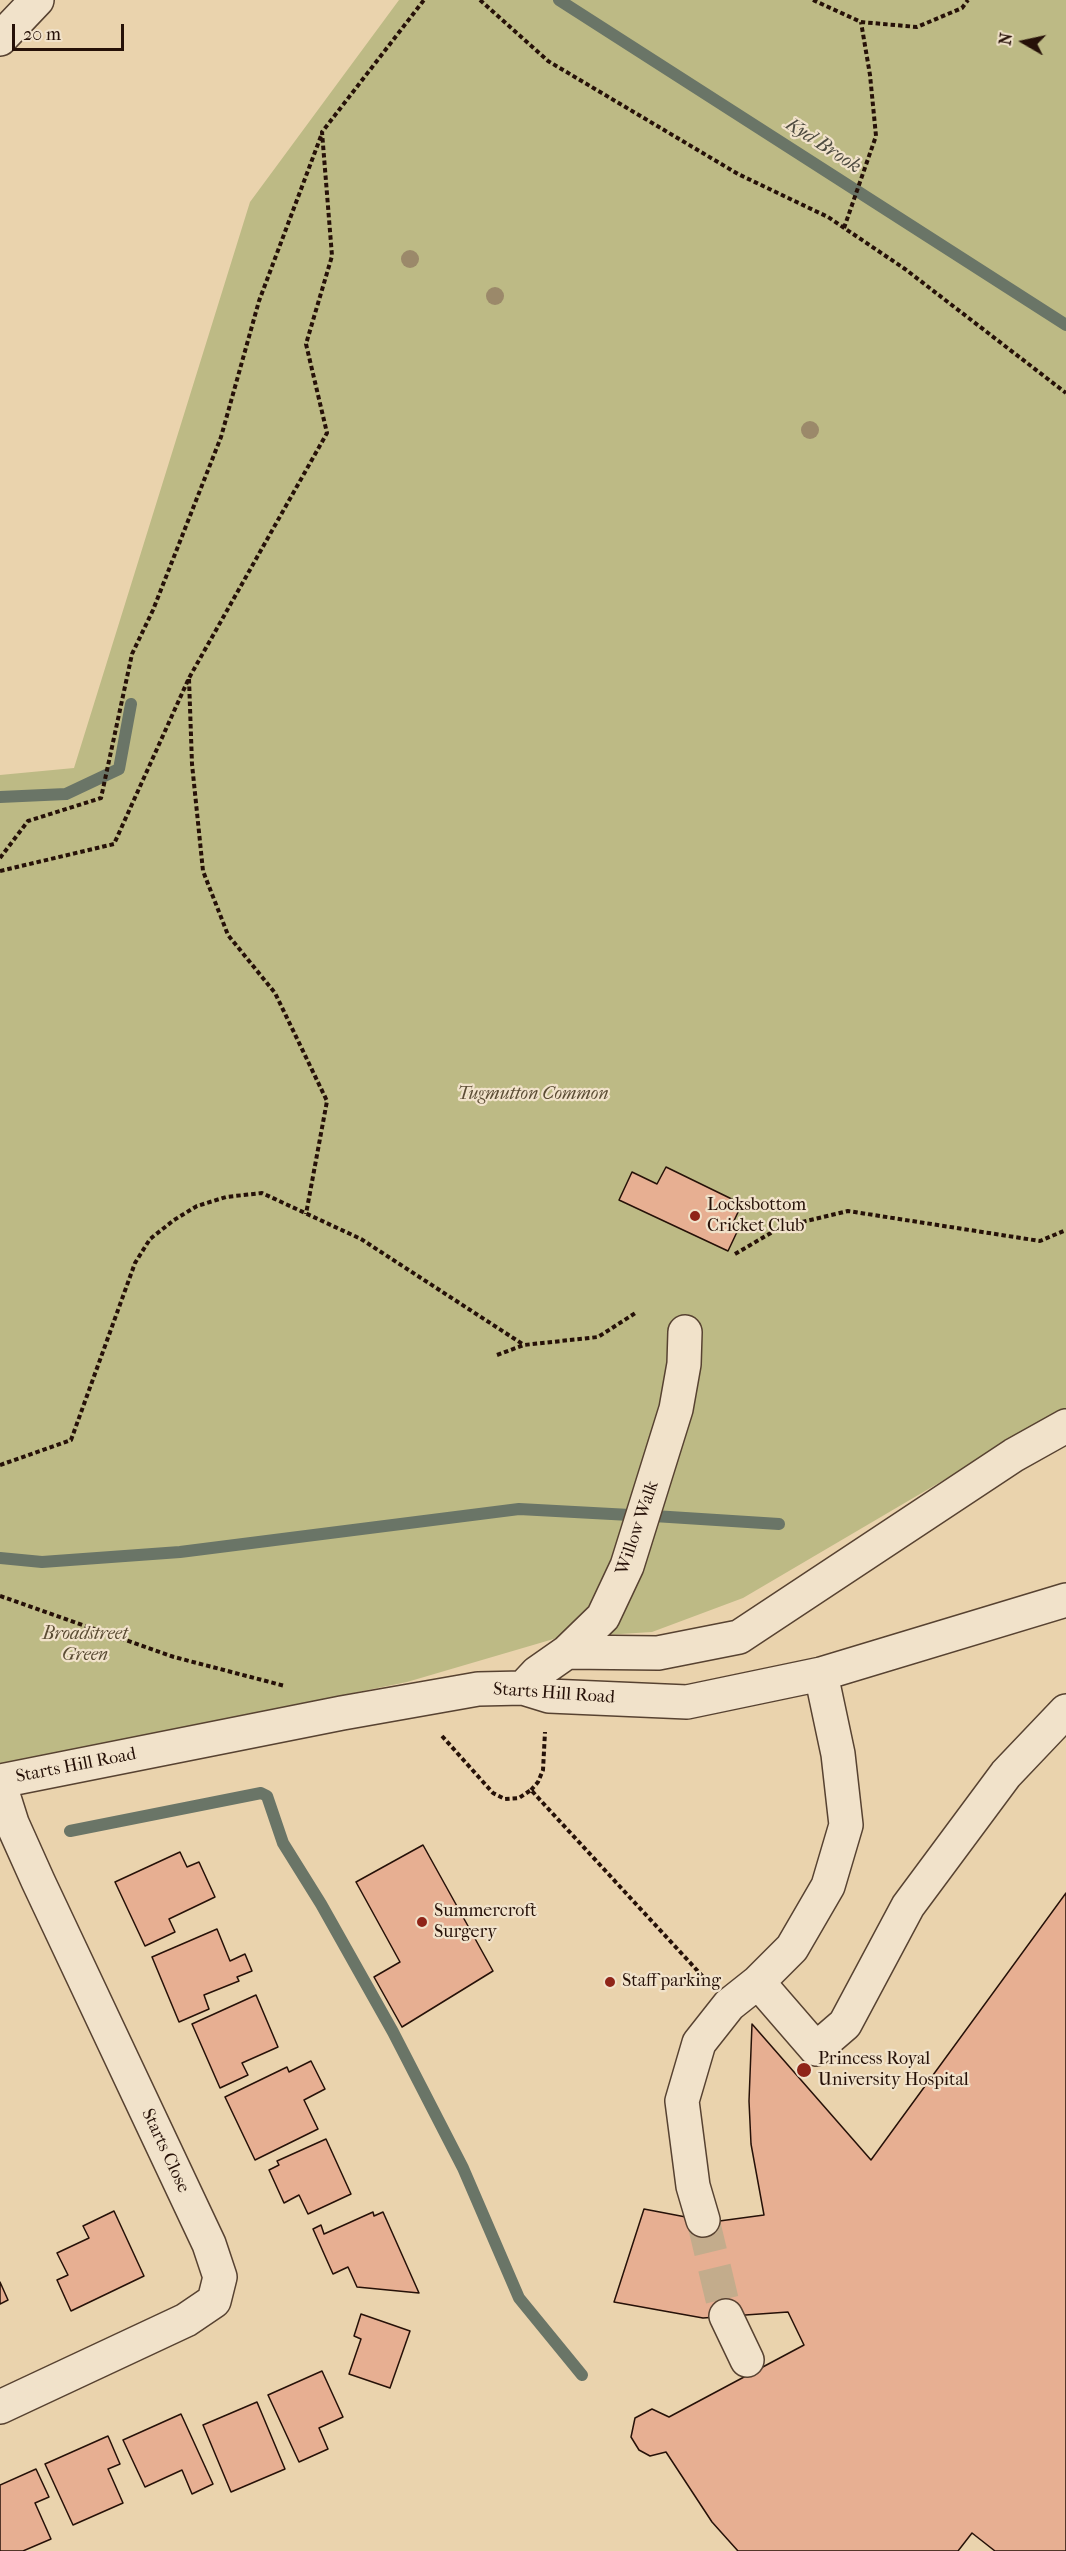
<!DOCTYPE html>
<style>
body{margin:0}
#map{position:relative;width:1066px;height:2551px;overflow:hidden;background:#ead3ad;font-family:"IM FELL French Canon",serif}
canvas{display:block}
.north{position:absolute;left:994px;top:12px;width:60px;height:60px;-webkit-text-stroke:4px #f1e2ca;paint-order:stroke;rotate:279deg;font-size:16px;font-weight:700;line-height:24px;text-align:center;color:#261108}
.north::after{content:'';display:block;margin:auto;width:21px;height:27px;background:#261108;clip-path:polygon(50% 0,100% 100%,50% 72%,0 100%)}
.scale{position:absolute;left:12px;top:24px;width:112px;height:27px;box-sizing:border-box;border:3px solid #261108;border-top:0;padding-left:8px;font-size:18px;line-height:21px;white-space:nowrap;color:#261108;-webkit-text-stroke:4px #f1e2ca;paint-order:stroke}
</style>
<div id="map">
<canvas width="1066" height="2551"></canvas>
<div class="north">N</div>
<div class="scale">20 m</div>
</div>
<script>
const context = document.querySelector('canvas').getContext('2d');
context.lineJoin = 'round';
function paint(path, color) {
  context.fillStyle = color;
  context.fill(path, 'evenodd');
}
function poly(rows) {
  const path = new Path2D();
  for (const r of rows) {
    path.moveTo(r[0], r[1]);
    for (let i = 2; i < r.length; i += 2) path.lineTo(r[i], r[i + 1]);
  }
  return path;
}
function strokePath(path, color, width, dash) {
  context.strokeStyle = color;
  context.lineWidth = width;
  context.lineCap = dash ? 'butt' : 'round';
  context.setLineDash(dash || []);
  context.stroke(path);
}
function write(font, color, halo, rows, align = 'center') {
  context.font = font + ' "IM FELL French Canon",serif';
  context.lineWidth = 4.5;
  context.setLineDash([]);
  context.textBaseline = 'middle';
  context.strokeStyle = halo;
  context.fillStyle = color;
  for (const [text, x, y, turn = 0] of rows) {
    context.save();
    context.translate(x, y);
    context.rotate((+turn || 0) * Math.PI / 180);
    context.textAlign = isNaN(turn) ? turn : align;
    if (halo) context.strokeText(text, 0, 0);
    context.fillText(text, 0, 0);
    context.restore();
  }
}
paint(poly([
 [399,0,1066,0,1066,1415,971,1464,743,1598,652,1632,557,1638,407,1682,0,1765,0,775,74,768,250,202]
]), '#bdba85');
strokePath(poly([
 [559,0,1066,325],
 [0,797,66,794,119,769,131,704],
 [654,1516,779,1524],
 [0,1558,42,1562,180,1552,519,1509,630,1515],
 [70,1831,261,1793,267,1796,283,1843,321,1904,393,2032,463,2168,519,2298,582,2375]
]), '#6a7567', 12);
const building = poly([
 [666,1167,742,1204,730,1229,737,1232,728,1251,619,1200,632,1172,657,1184,666,1167],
 [423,1845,493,1971,402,2027,374,1977,400,1962,356,1882,423,1845],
 [180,1852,187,1867,199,1862,215,1897,169,1919,175,1932,145,1946,115,1882,180,1852],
 [1066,1893,1066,2551,995,2551,972,2533,958,2551,738,2551,712,2522,666,2452,650,2456,639,2450,631,2437,635,2418,652,2409,669,2417,804,2345,788,2312,703,2318,614,2302,644,2209,712,2222,764,2215,751,2144,749,2101,752,2024,871,2160,1066,1893],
 [217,1929,230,1961,245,1954,252,1971,237,1977,239,1981,204,1995,209,2009,179,2022,152,1957,217,1929],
 [256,1995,278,2047,242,2063,248,2075,220,2088,192,2024,256,1995],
 [311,2061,325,2089,304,2100,318,2129,255,2160,225,2097,287,2067,289,2072,311,2061],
 [326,2139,351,2194,308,2214,299,2195,284,2203,269,2170,279,2165,277,2161,326,2139],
 [114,2211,144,2276,71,2311,57,2280,68,2275,57,2253,89,2238,83,2226,114,2211],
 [373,2212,374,2216,383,2212,419,2293,357,2287,348,2267,333,2274,313,2229,321,2225,324,2234,373,2212],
 [0,2282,8,2300,0,2304,0,2282],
 [361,2314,410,2331,390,2388,349,2374,361,2339,354,2336,361,2314],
 [322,2371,343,2417,319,2428,328,2449,299,2462,268,2395,322,2371],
 [257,2402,285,2469,231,2492,203,2425,257,2402],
 [181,2414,213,2484,192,2494,182,2470,145,2487,123,2440,181,2414],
 [108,2436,120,2464,108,2469,123,2503,73,2525,45,2464,108,2436],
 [36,2469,49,2497,35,2503,51,2539,23,2551,0,2551,0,2485,36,2469]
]);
paint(building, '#e7af92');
strokePath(building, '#261108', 1.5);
strokePath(poly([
 [703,2220,726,2316]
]), '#c3ac8c', 33, [33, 16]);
const minor = poly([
 [0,39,37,0],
 [567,1652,658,1653,739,1637,1014,1455,1066,1426],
 [523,1688,537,1673,567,1652,603,1617,627,1566,676,1409,684,1364,685,1332],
 [0,1781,342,1713,478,1689,523,1688,549,1696,687,1702,821,1674,1066,1600],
 [0,1785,12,1823,38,1881,209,2244,220,2277,214,2301,186,2320,0,2407],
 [758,1982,816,2049,845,2024,908,1906,1006,1774,1066,1711],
 [703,2220,693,2186,682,2101,699,2043,729,2005,758,1982,792,1948,828,1886,846,1825,838,1754,821,1674],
 [726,2316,747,2360]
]);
strokePath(minor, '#574231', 36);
strokePath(poly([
 [480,0,548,61,738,174,828,217,905,269,1066,393],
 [813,0,861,22,917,27,962,8,968,0],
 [844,228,876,136,870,75,861,22],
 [189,679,192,764,203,871,228,935,275,993,327,1101,306,1214],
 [0,858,28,821,101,798,132,654,153,610,221,437,259,301,321,136],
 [0,871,114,844,189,678,327,433,306,344,332,256,322,132,424,0],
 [735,1254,781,1227,848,1211,1040,1241,1066,1230],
 [497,1355,524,1345,598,1337,637,1312],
 [0,1465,71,1440,135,1263,150,1239,174,1220,197,1206,226,1197,262,1193,361,1239,524,1345],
 [0,1596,174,1657,285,1686],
 [442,1736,493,1793,505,1799,519,1798,531,1790,706,1980],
 [531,1790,538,1782,543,1770,545,1732]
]), '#261108', 4, [4.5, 3]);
strokePath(minor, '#f1e2ca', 33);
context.fillStyle = '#9b896a';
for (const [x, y] of [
 [410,259],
 [495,296],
 [810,430]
]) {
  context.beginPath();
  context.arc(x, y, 9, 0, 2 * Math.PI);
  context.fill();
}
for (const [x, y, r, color] of [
 [695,1216,6,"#8f2418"],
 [422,1922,6,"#8f2418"],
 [610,1982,6,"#8f2418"],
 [804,2070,8,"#8f2418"]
]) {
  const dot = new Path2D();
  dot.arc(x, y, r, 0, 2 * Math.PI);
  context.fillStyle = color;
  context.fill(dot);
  strokePath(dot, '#f1e2ca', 2);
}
write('italic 18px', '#5b4c34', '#f1e2ca', [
 ["Tugmutton Common",533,1095],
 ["Broadstreet",85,1635],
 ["Green",85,1656]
]);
write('18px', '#261108', '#f1e2ca', [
 ["Locksbottom",707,1206],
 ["Cricket Club",707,1227],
 ["Summercroft",434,1912],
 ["Surgery",434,1933],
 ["Staff parking",622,1982],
 ["Princess Royal",818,2060],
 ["University Hospital",818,2081]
], 'left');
write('18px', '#261108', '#f1e2ca', [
 ["Willow Walk",638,1528,-71],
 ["Starts Hill Road",554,1694,4],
 ["Starts Hill Road",76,1766,-11],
 ["Starts Close",165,2151,65]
]);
write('italic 20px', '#4e4b40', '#f1e2ca', [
 ["Kyd Brook",823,146,33]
]);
</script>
